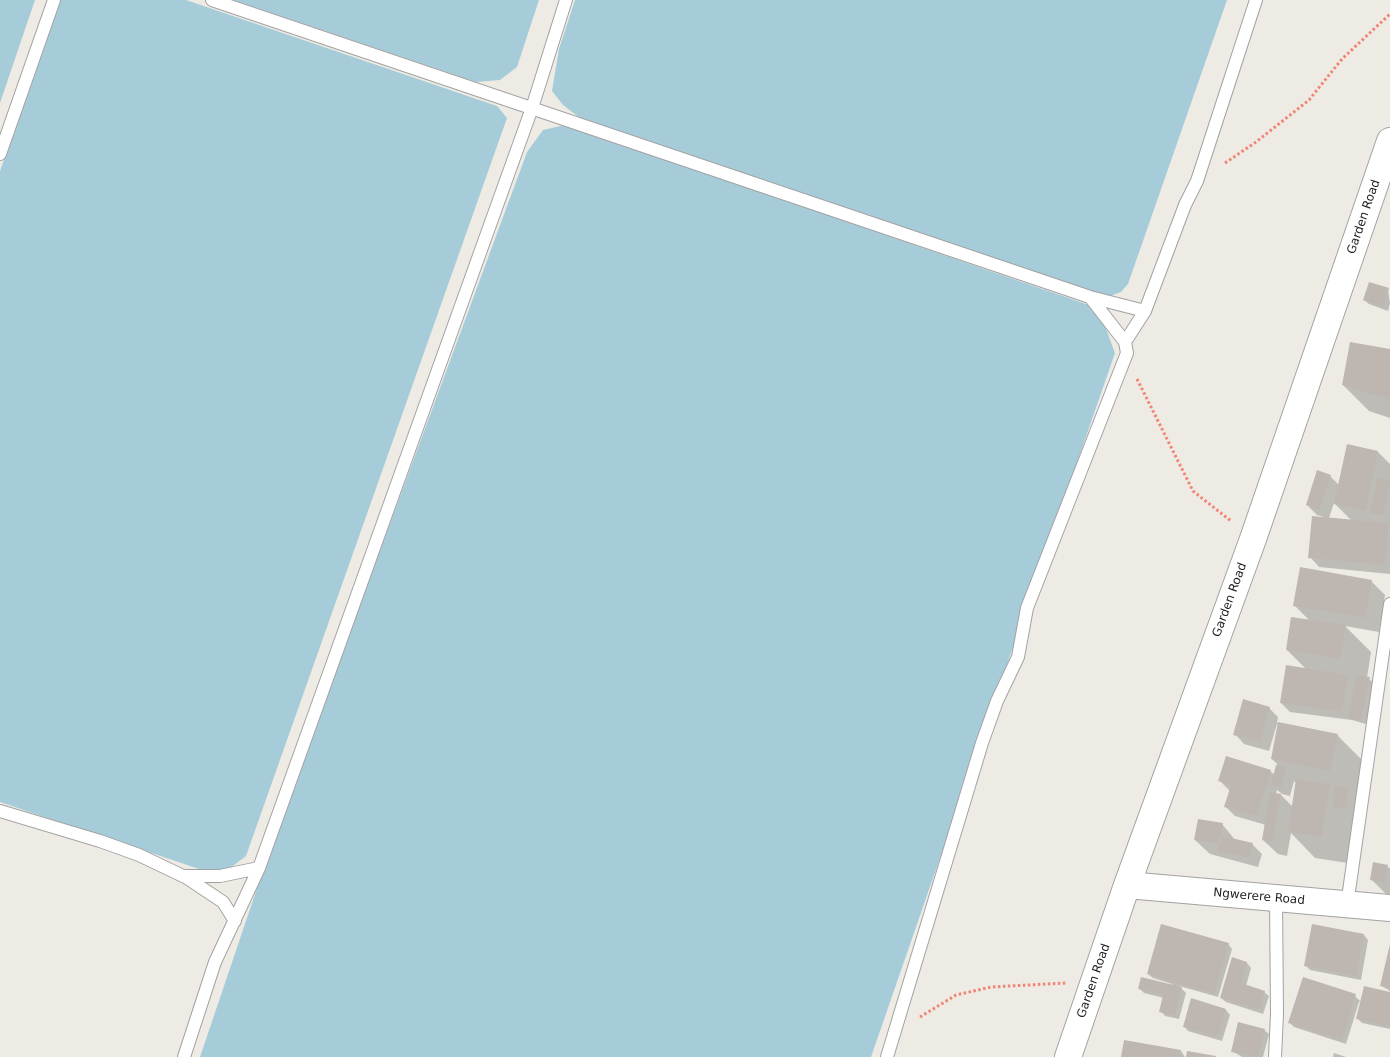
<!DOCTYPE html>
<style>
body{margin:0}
canvas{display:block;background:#eeebe4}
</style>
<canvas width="1390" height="1057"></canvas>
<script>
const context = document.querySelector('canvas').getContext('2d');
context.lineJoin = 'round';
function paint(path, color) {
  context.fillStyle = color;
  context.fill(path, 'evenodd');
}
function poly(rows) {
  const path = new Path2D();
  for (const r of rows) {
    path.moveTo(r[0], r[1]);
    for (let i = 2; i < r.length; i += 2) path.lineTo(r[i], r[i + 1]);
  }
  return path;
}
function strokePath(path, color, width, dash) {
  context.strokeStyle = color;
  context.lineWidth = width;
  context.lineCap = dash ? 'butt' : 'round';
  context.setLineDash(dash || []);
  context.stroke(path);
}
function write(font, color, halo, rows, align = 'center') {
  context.font = font + ' "DejaVu Sans",sans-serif';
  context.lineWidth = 4;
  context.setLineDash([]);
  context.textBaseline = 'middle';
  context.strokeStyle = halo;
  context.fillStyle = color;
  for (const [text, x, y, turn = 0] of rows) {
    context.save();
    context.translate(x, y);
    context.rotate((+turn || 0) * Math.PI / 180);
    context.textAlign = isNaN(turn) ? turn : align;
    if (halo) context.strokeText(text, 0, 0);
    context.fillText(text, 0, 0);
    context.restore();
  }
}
paint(poly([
 [0,0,35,0,0,103],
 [60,0,186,0,497,106,507,118,246,856,229,869,205,871,0,802,0,171],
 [233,0,539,0,517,67,500,80,476,82],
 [575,0,1227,0,1128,284,1121,292,1105,298,580,118,563,105,552,91,559,49],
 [565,125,1089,305,1105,326,1115,353,871,1057,200,1057,273,841,527,152,543,130]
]), '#a7ccd9');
paint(poly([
 [1388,289,1390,303,1388,311,1369,304,1364,300],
 [1390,350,1390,418,1369,411,1343,385],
 [1348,446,1378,452,1390,464,1390,574,1319,567,1310,557,1324,517,1317,515,1307,505,1330,476,1339,485],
 [1334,503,1352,521,1329,518],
 [1371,581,1385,595,1379,632,1345,626,1371,652,1367,678,1373,682,1366,724,1352,720,1290,712,1281,703,1306,669,1287,650,1310,621,1294,605],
 [1269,708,1278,717,1277,723,1337,735,1363,761,1356,798,1362,804,1348,863,1315,858,1291,833,1287,856,1278,854,1263,840,1266,825,1235,816,1225,806,1230,791,1220,781,1270,771,1275,775,1277,764,1272,759,1279,724,1277,724,1269,751,1244,744,1235,734],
 [1294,781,1296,783,1293,807,1281,795,1276,794,1277,790,1282,794,1290,796],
 [1222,824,1236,841,1252,844,1262,854,1258,867,1210,854,1195,840],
 [1374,864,1390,868,1390,895,1386,894,1372,880],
 [1364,935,1368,940,1361,980,1310,970,1306,966],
 [1228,944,1232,949,1218,997,1179,986,1186,993,1179,1019,1165,1016,1161,1011,1164,998,1144,993,1140,989,1172,986,1172,984,1153,978,1148,974],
 [1390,948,1390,991,1382,986],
 [1233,959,1247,963,1251,968,1246,986,1264,992,1269,996,1263,1014,1226,1002,1221,998],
 [1390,994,1390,1029,1362,1023,1357,1018,1361,1002,1359,1002,1346,1044,1294,1027,1290,1023,1355,996,1361,1002],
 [1226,1010,1230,1015,1222,1041,1188,1031,1184,1026],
 [1264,1030,1269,1034,1263,1057,1242,1057,1232,1051],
 [1181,1051,1185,1057,1122,1057],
 [1334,1053,1346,1057,1333,1057]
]), '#0003');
paint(poly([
 [1369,282,1389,288,1383,307,1363,300],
 [1350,342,1390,349,1390,400,1342,385],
 [1347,444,1378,451,1366,511,1334,504],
 [1317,470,1331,475,1320,510,1306,505],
 [1377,477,1390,480,1384,516,1370,513],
 [1312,516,1389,523,1385,565,1308,558],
 [1300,567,1372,580,1365,618,1293,606],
 [1291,617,1346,625,1340,659,1286,650],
 [1286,665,1348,675,1342,712,1280,703],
 [1356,675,1370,677,1361,721,1348,718],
 [1243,699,1270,707,1260,742,1233,735],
 [1278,722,1338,734,1330,771,1271,759],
 [1226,756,1271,770,1257,816,1224,807,1231,785,1218,781],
 [1276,765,1286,767,1281,788,1271,785],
 [1296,779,1330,784,1322,837,1288,832],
 [1335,786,1348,788,1345,810,1332,807],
 [1270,792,1281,794,1273,842,1262,840],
 [1198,819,1223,823,1219,844,1194,840],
 [1222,836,1253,843,1249,858,1218,851],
 [1373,862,1388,865,1385,883,1370,880],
 [1161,924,1229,943,1214,994,1147,974],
 [1312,924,1364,934,1356,976,1304,966],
 [1390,944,1390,988,1380,986],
 [1232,957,1247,962,1241,983,1265,991,1259,1010,1220,998],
 [1141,977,1182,987,1175,1016,1159,1012,1163,995,1138,989],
 [1303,977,1356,994,1342,1040,1288,1023],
 [1364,986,1390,992,1390,1027,1356,1019],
 [1191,998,1226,1009,1218,1037,1183,1027],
 [1238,1022,1265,1029,1258,1057,1231,1052],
 [1124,1040,1181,1050,1180,1057,1121,1057],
 [1187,1051,1216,1056,1216,1057,1186,1057]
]), '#beb7b1');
const lane = poly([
 [212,0,1090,297,1125,342],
 [0,154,54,0],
 [1090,297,1145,311],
 [0,811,100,841,139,855,183,876,220,876,259,868,532,108,566,0],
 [184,876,223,902,235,921],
 [1347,905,1390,604],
 [184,1057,215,962,259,868],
 [887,1057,982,743,997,701,1018,657,1027,608,1127,353,1125,342,1145,311,1185,205,1197,181,1256,0],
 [1275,1057,1277,1014,1276,898]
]);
const street = poly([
 [1127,885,1390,908],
 [1068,1057,1127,885,1253,539,1390,141]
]);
strokePath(lane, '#a2a2a2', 14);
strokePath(street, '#a2a2a2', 28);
strokePath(poly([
 [1225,163,1256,142,1309,100,1342,59,1390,14],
 [1137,379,1193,491,1231,521],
 [920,1017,956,995,991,987,1066,983]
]), '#f18473', 3, [2.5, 2.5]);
strokePath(lane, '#fff', 12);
strokePath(street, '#fff', 26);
write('12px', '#1e1e1e', '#fff', [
 ["Garden Road",1364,217,-71],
 ["Garden Road",1230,600,-70],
 ["Ngwerere Road",1259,897,5],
 ["Garden Road",1094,981,-71]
]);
</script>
